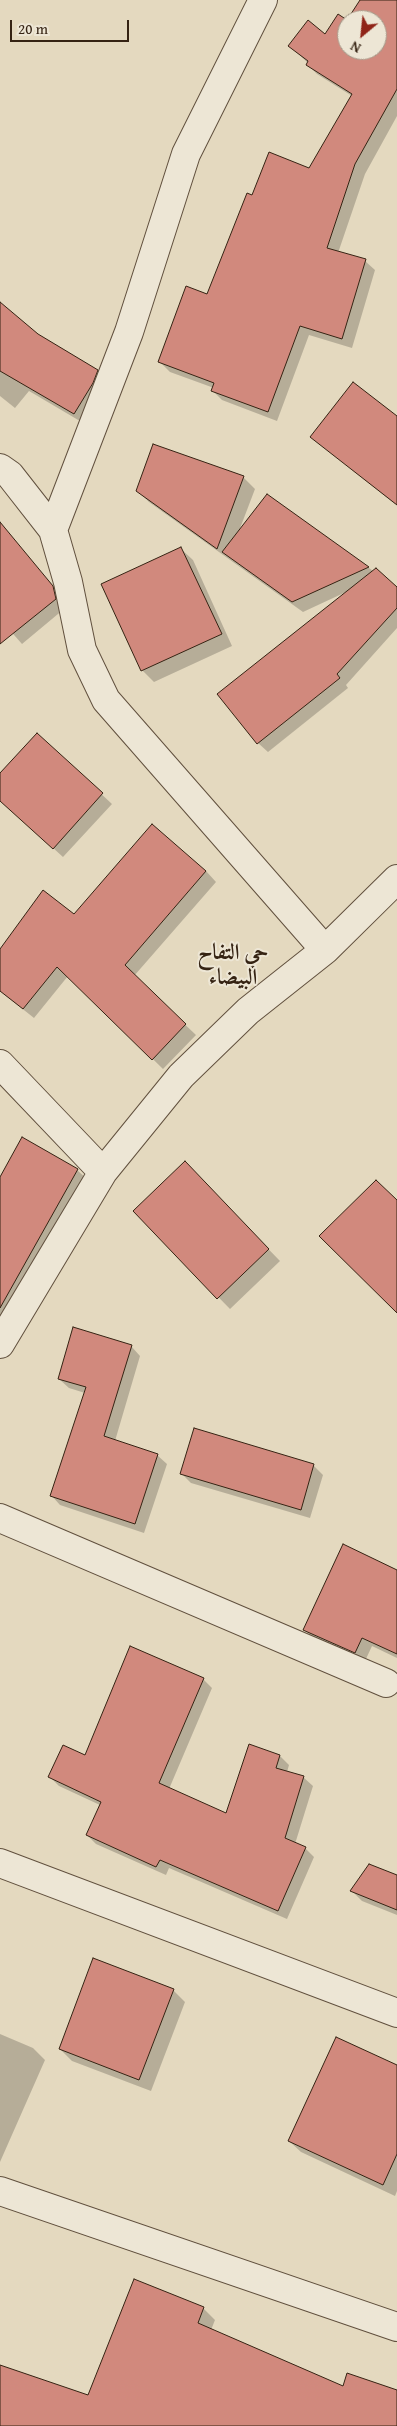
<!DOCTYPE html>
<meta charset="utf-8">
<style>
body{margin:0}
#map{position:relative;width:397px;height:2426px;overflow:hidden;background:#e4d9bf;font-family:"Gentium Book Plus",serif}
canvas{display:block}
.north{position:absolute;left:337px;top:10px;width:50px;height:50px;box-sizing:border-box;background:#ede6d5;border:1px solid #a39887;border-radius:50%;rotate:208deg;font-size:14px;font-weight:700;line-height:20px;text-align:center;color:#352313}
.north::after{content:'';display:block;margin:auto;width:18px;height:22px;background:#8f2418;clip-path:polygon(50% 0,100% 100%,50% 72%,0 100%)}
.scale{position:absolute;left:10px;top:20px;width:119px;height:22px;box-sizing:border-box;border:2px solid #352313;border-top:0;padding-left:6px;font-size:15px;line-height:18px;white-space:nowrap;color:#352313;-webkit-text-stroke:4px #ede6d5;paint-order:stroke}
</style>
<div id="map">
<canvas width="397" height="2426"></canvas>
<div class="north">N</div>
<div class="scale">20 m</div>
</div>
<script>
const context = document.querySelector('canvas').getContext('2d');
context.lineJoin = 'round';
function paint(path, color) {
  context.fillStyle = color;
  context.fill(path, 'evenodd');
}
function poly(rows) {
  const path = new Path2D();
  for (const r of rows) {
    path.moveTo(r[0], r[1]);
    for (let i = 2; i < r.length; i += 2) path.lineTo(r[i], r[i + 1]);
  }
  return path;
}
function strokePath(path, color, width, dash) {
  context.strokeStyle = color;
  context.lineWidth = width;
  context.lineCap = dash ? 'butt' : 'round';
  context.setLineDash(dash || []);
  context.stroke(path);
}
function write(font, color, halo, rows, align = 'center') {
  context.font = font + ' "Gentium Book Plus",Amiri,serif';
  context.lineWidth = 4;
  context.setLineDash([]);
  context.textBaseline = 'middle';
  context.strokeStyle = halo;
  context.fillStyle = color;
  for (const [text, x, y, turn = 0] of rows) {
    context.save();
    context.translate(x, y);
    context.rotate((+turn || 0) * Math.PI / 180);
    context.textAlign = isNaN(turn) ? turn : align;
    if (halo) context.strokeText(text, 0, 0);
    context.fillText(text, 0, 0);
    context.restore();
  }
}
paint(poly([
 [361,0,397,0,397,116,365,174,338,253,365,261,375,270,352,348,309,335,277,421,222,400,213,391,214,388,170,372,160,362,208,296,253,197,309,170,352,96,317,74,307,64,308,63,290,46,326,36,347,22,347,50,377,50,377,20,349,20],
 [0,304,37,335,97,370,108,381,85,424,29,391,15,408,0,396],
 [397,418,397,500,395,504,312,437],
 [243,477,255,489,239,531,267,495,397,588,397,628,346,685,348,688,268,752,258,743,346,592,303,612,149,502,138,491],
 [8,534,62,596,64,609,22,644,0,619,0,540],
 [181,549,193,560,232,646,154,682,142,670],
 [37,734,112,804,63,857,0,800,0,775],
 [206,871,216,882,134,976,196,1035,163,1069,68,976,34,1018,0,991,0,951,75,916],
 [185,1163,280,1261,230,1309,134,1211],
 [77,1170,88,1180,0,1330,0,1179],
 [131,1346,140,1356,115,1441,157,1455,167,1464,144,1533,60,1505,51,1495,85,1393,69,1388,59,1379],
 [313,1465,323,1475,310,1518,191,1483,181,1473],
 [397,1571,397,1658,372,1646,365,1661,314,1639,305,1630],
 [203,1679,212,1688,169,1789,226,1814,250,1746,280,1756,289,1765,287,1772,303,1777,313,1786,295,1844,305,1848,314,1857,287,1919,169,1868,166,1875,96,1844,87,1835,100,1805,59,1786,50,1777,85,1757],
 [397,1876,397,1915,362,1901,352,1891],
 [173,1990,185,2002,151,2091,72,2061,60,2049],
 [0,2034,33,2048,45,2060,0,2162],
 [397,2066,397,2191,395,2196,301,2152,289,2141],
 [135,2281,203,2308,215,2320,211,2330,343,2387,397,2391,397,2426,0,2426,0,2366,89,2397]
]), '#0003');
const building = poly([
 [360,0,397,0,397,89,355,164,327,248,366,259,342,339,300,326,268,412,211,391,214,383,158,362,186,286,207,294,247,193,252,195,269,152,309,168,352,94,306,65,308,61,288,46,308,20,325,34,338,14,347,20,347,50,377,50,377,20,347,20,360,0],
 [0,302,38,334,98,370,93,383,74,414,0,371,0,302],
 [353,382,397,416,397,505,310,437,353,382],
 [153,444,244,476,217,549,136,491,153,444],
 [267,494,369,567,292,602,222,552,267,494],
 [0,522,53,586,56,599,0,644,0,522],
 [181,547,222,634,141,671,101,584,181,547],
 [376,568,397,587,397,608,337,674,340,678,257,744,217,694,376,568],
 [37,733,103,793,53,849,0,801,0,773,37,733],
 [152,824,206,871,125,965,186,1024,152,1060,57,967,23,1009,0,991,0,949,43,890,74,914,152,824],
 [22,1137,78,1169,0,1308,0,1177,22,1137],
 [185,1161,269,1249,217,1299,133,1211,185,1161],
 [376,1180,397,1200,397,1313,319,1236,376,1180],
 [73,1327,132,1345,104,1436,158,1454,135,1524,50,1496,86,1387,58,1379,73,1327],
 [194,1428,314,1464,301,1510,180,1474,194,1428],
 [343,1544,397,1570,397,1654,362,1638,355,1653,303,1630,343,1544],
 [130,1646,204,1678,159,1783,226,1813,249,1744,280,1755,276,1768,304,1776,285,1838,306,1847,278,1911,160,1860,156,1867,86,1835,101,1802,48,1777,63,1745,85,1755,130,1646],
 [369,1864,397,1875,397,1910,350,1891,369,1864],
 [93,1958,174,1989,139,2080,59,2049,93,1958],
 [336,2037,397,2065,397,2154,383,2185,288,2141,336,2037],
 [134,2279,204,2307,198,2323,343,2386,347,2373,397,2390,397,2426,0,2426,0,2365,88,2395,134,2279]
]);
paint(building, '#d1897d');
strokePath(building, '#352313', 1);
const minor = poly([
 [0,468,10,475,53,530,68,582,82,650,106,700,325,950],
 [53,530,129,332,186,154,263,0],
 [0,1064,103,1172],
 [0,1344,103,1172,181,1076,248,1011,325,950,397,879],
 [0,1518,386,1683],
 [0,1863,397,2013],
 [0,2191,397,2327]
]);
strokePath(minor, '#61503e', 30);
strokePath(minor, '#ede6d5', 28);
write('bold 22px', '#352313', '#ede6d5', [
 ["حي التفاح",233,953],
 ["البيضاء",233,978]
]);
</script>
